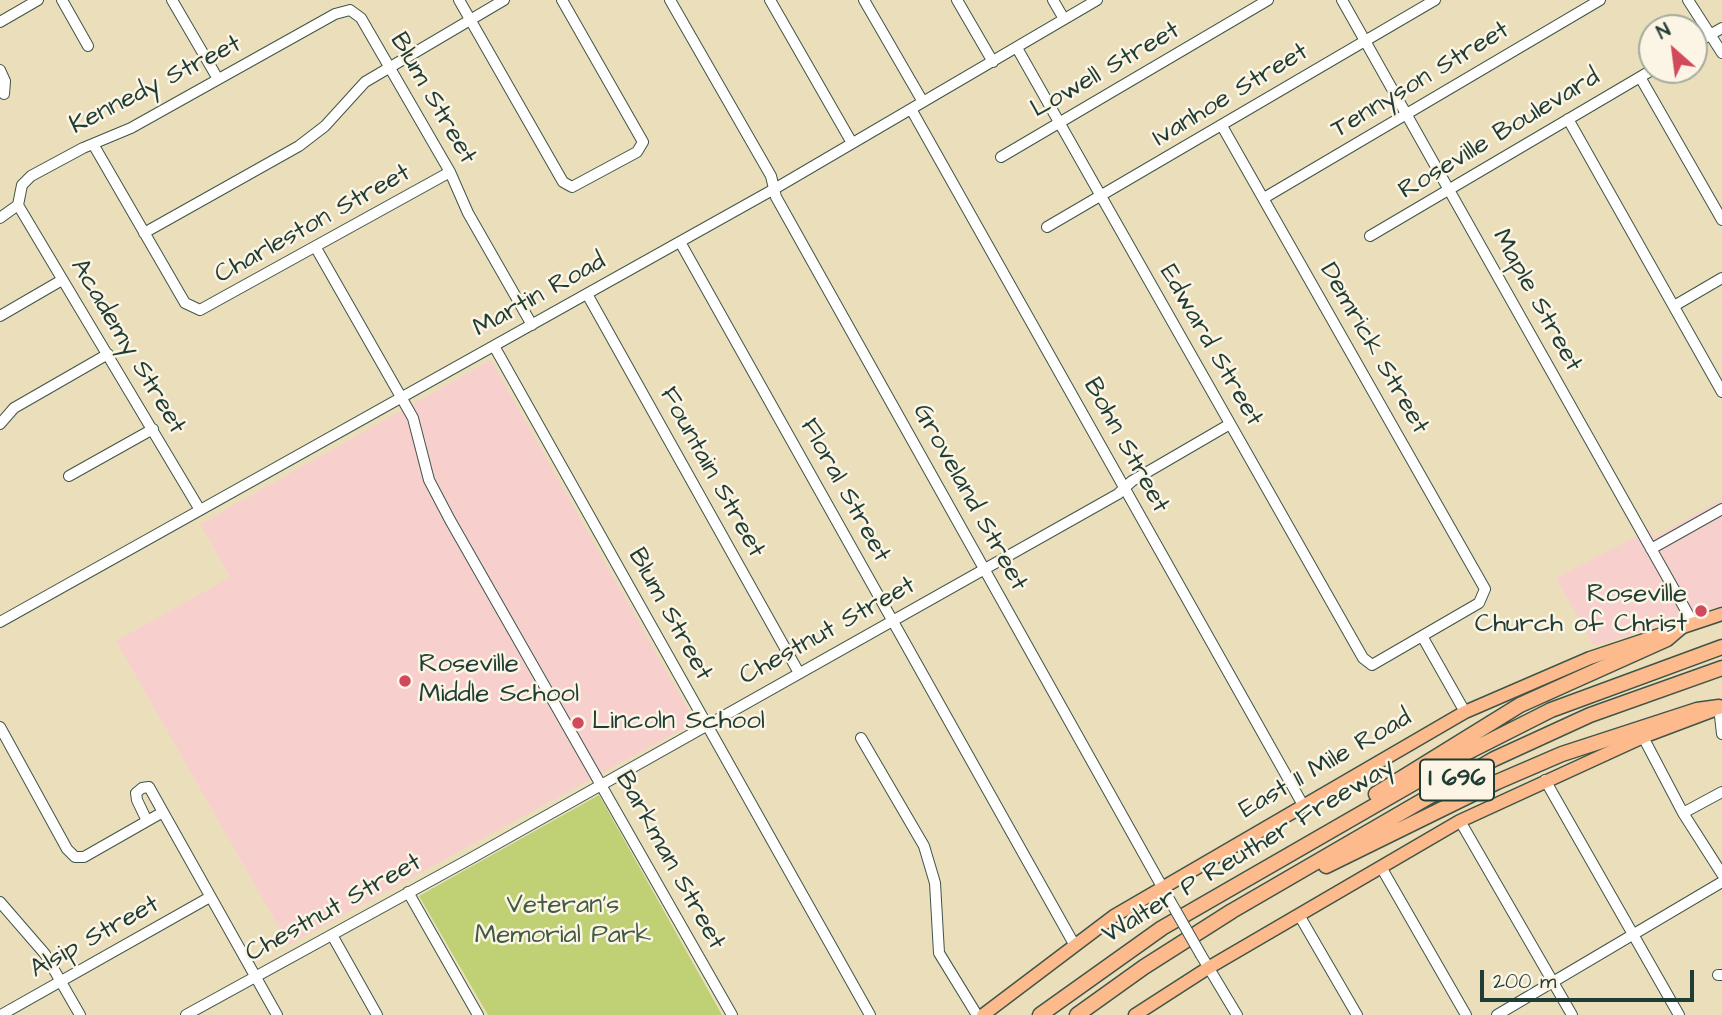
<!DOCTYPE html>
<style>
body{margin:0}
#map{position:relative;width:1722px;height:1015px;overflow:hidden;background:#ebdfbb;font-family:"Architects Daughter",sans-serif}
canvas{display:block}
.north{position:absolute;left:1638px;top:14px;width:70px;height:70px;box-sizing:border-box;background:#fcf5e5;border:2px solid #a4ab9e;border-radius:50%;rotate:332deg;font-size:19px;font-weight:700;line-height:28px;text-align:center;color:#1f3d34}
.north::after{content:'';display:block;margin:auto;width:24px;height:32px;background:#d1495b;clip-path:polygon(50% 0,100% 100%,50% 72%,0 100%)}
.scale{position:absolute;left:1480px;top:970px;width:214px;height:32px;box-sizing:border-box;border:4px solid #1f3d34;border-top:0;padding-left:9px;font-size:21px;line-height:24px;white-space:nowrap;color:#1f3d34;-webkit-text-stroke:5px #fcf5e5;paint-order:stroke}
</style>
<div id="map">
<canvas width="1722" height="1015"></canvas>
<div class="north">N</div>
<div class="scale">200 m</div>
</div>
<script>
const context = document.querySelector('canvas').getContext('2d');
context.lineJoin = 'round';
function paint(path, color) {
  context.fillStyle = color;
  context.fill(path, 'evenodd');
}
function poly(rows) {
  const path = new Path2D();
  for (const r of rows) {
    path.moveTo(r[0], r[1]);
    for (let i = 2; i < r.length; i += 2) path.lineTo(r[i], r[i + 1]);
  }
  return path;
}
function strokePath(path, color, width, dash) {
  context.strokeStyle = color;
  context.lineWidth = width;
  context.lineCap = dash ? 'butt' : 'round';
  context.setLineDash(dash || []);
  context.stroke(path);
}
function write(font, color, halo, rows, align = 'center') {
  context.font = font + ' "Architects Daughter",sans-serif';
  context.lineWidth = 5;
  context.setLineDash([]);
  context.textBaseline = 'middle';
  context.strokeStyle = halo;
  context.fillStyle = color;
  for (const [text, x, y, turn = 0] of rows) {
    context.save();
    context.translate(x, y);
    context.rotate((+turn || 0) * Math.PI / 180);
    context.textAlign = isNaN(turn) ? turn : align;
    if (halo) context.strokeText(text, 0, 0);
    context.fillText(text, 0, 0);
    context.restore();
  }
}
paint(poly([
 [491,360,695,722,289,945,116,641,230,577,200,524],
 [1722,499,1722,606,1594,646,1556,578,1650,529,1655,537]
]), '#f7d0ce');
paint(poly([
 [599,795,694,965,722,1015,488,1015,419,896]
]), '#bfd174');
const minor = poly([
 [62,0,88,46],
 [172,0,218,79],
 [459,0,563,182,572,187,637,152,643,142,562,0],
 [670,0,771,176,776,197,1165,892],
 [770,0,852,143],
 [864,0,923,102],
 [957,0,993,62],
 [1053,0,1064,19],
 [1342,0,1693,623],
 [1688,0,1722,53],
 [0,22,38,0],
 [1694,44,1722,28],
 [1017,48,1363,658,1372,665,1479,603,1485,589,1222,126],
 [0,70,5,81,4,94],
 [1640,77,1722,220],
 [911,109,1303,805],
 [1568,119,1722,392],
 [93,144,185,303,200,310,450,172],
 [1001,157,1268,0],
 [1264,198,1600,0],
 [18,205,200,510],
 [0,218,18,205,22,185,31,176,83,148,131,128,335,14,350,10,361,18,450,172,468,213,532,325],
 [1047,227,1435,0],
 [144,233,299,146,325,126,365,82,504,0],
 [1370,236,1652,70],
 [680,242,1074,944],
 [316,248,413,418,429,480,450,520,732,1015],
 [587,294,799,673],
 [1674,306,1722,278],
 [0,316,62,280],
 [494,346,870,1015],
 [0,424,14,408,108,354],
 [69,476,153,429],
 [1651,549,1722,509],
 [0,622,776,188,1097,0],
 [1422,636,1465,712],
 [1719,707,1722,734],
 [0,727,67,849,75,857,84,857,163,812,277,1015],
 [1643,737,1683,813,1722,874],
 [861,738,924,846,935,883,939,953,977,1015],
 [1545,780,1679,1015],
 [1683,813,1722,792],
 [147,821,137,800,136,793,142,788,149,787,163,812],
 [1460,821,1572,1015],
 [1381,867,1466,1015],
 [408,892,478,1015],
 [0,902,45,954,80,1015],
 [1299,915,1357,1015],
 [332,935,377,1015],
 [1201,955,1237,1015],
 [1718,975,1722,975],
 [1,1015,210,897],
 [186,1015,468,860,1118,494,1132,481,1230,424],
 [1497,1015,1722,882]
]);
const major = poly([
 [983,1015,1114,916,1465,712,1590,658,1722,614],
 [1135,1015,1208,968,1460,821,1643,737,1712,711]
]);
const highway = poly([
 [1376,794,1520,705,1667,639,1681,627],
 [1326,866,1497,782,1562,754,1697,710,1719,707],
 [1040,1015,1162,928,1466,753,1551,710,1722,647],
 [1077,1015,1144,967,1232,911,1494,759,1590,715,1722,668]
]);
strokePath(minor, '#3e5548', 12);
strokePath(major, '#3e5548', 15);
strokePath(highway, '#3e5548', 17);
strokePath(minor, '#fff', 10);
strokePath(major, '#fcba8d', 12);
strokePath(highway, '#fcba8d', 14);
const minorBridge = poly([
 [1169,899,1201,955]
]);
strokePath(minorBridge, '#3e5548', 12, []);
strokePath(minorBridge, '#fff', 10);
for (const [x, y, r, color] of [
 [1701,611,7,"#d1495b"],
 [405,681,7,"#d1495b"],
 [578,723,7,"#d1495b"]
]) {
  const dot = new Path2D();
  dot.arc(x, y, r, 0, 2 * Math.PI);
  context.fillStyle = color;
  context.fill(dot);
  strokePath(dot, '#fcf5e5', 2.5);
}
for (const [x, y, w] of [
 [1457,780,74]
]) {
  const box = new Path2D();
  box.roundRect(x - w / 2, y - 20.5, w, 41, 5);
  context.fillStyle = '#fcf5e5';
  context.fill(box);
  strokePath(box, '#1f3d34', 2);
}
write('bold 24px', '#1f3d34', null, [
 ["I 696",1457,780]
]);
write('26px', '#1f3d34', '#fcf5e5', [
 ["Lowell Street",1106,71,-30],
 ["Tennyson Street",1421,81,-31],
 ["Kennedy Street",156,86,-27],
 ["Ivanhoe Street",1231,96,-31],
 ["Blum Street",432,99,60],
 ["Roseville Boulevard",1500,135,-31],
 ["Charleston Street",313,225,-29],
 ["Martin Road",540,296,-29],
 ["Maple Street",1536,301,61],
 ["Edward Street",1210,346,60],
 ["Academy Street",127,347,59],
 ["Demrick Street",1373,349,60],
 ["Bohn Street",1125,446,61],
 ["Fountain Street",711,473,61],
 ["Floral Street",844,491,61],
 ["Groveland Street",969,498,61],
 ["Blum Street",669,615,61],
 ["Chestnut Street",828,632,-29],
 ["East 11 Mile Road",1326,765,-30],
 ["Walter P Reuther Freeway",1249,852,-31],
 ["Barkman Street",669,861,61],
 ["Chestnut Street",334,909,-29],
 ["Alsip Street",95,938,-29]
]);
write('26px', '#1f3d34', '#fcf5e5', [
 ["Roseville",1687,596,"right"],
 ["Church of Christ",1687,626,"right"],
 ["Roseville",419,666],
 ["Middle School",419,696],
 ["Lincoln School",592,723]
], 'left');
write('26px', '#3f5b41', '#fcf5e5', [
 ["Veteran's",563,907],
 ["Memorial Park",563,937]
]);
</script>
